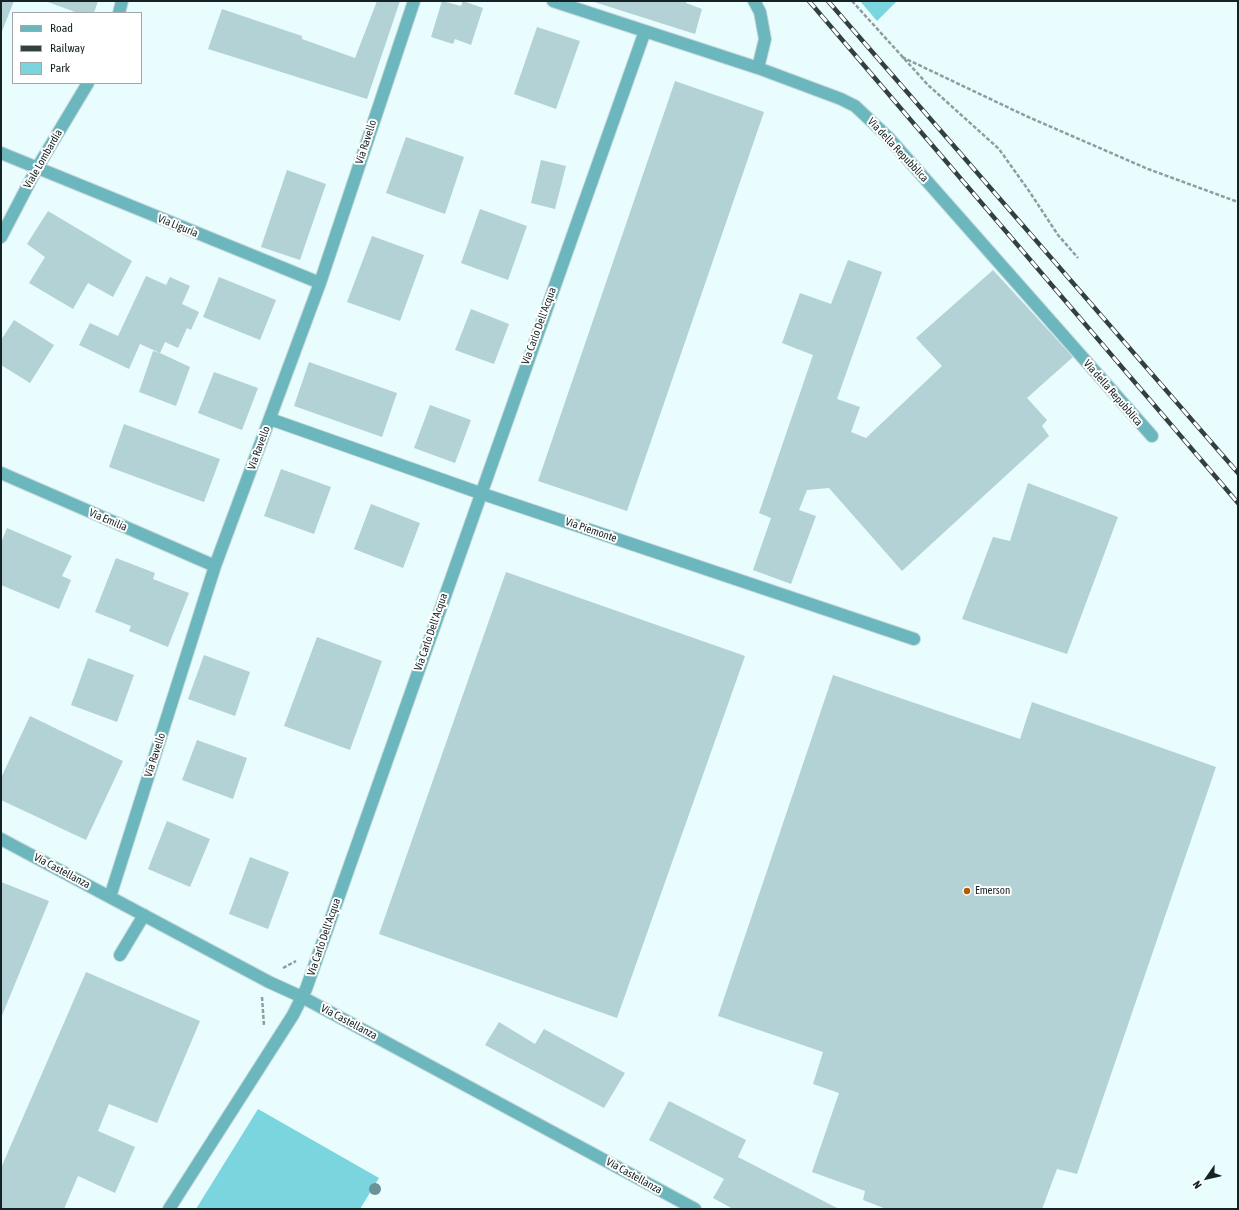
<!DOCTYPE html>
<style>
body{margin:0}
#map{position:relative;width:1239px;height:1210px;overflow:hidden;background:#e9fcfe;font-family:"Asap Condensed",sans-serif}
canvas{display:block}
.frame{position:absolute;inset:0;border:2px solid #162223;pointer-events:none}
.legend{position:absolute;left:12px;top:12px;width:130px;height:72px;box-sizing:border-box;background:#fff;border:1px solid #a2a7a7;margin:0;padding:5px 7px;list-style:none;font-size:12px;color:#162223}
.legend li{display:flex;align-items:center;gap:8px;height:20px}
.legend b{width:20px;border:1px solid #a2a7a7}
.north{position:absolute;left:1187px;top:1158px;width:40px;height:40px;-webkit-text-stroke:3px #fff;paint-order:stroke;rotate:236deg;font-size:11px;font-weight:700;line-height:16px;text-align:center;color:#162223}
.north::after{content:'';display:block;margin:auto;width:14px;height:18px;background:#162223;clip-path:polygon(50% 0,100% 100%,50% 72%,0 100%)}
</style>
<div id="map">
<canvas width="1239" height="1210"></canvas>
<div class="frame"></div>
<ul class="legend">
<li><b style="height:5px;background:#6cb6bd"></b>Road</li>
<li><b style="height:5px;background:#334041"></b>Railway</li>
<li><b style="height:11px;background:#7bd5de"></b>Park</li>
</ul>
<div class="north">N</div>
</div>
<script>
const context = document.querySelector('canvas').getContext('2d');
context.lineJoin = 'round';
function paint(path, color) {
  context.fillStyle = color;
  context.fill(path, 'evenodd');
}
function poly(rows) {
  const path = new Path2D();
  for (const r of rows) {
    path.moveTo(r[0], r[1]);
    for (let i = 2; i < r.length; i += 2) path.lineTo(r[i], r[i + 1]);
  }
  return path;
}
function strokePath(path, color, width, dash) {
  context.strokeStyle = color;
  context.lineWidth = width;
  context.lineCap = dash ? 'butt' : 'round';
  context.setLineDash(dash || []);
  context.stroke(path);
}
function write(font, color, halo, rows, align = 'center') {
  context.font = font + ' "Asap Condensed",sans-serif';
  context.lineWidth = 4;
  context.setLineDash([]);
  context.textBaseline = 'middle';
  context.strokeStyle = halo;
  context.fillStyle = color;
  for (const [text, x, y, turn = 0] of rows) {
    context.save();
    context.translate(x, y);
    context.rotate((+turn || 0) * Math.PI / 180);
    context.textAlign = isNaN(turn) ? turn : align;
    if (halo) context.strokeText(text, 0, 0);
    context.fillText(text, 0, 0);
    context.restore();
  }
}
paint(poly([
 [860,1,897,1,877,21],
 [258,1109,379,1178,360,1209,196,1209]
]), '#7bd5de');
paint(poly([
 [1,1,14,1,1,34],
 [45,1,98,1,94,13,78,13],
 [377,1,400,1,367,99,208,49,222,9,302,36,302,39,355,58],
 [442,1,461,6,463,1,483,8,471,45,455,39,453,44,431,37],
 [591,1,686,1,686,3,702,9,695,34],
 [537,27,580,41,556,109,514,94],
 [675,81,764,112,627,511,538,481],
 [406,137,464,157,445,214,386,193],
 [541,160,566,166,555,209,531,203],
 [287,170,326,184,300,260,261,247],
 [480,209,527,226,508,280,461,263],
 [48,211,132,261,113,297,88,283,73,309,29,283,45,257,27,244],
 [372,236,424,255,400,321,347,302],
 [848,260,882,272,837,399,860,407,851,432,866,438,942,366,916,338,993,270,1073,357,1027,398,1047,420,1042,426,1049,436,902,571,829,488,807,490,799,510,816,516,791,584,753,570,771,518,759,513,813,355,782,343,800,293,831,304],
 [146,276,166,285,170,277,190,286,182,304,199,312,191,330,187,328,178,348,165,342,160,353,190,367,176,406,139,392,153,351,160,353,140,344,129,369,79,345,90,323,118,336],
 [219,277,276,300,260,340,203,317],
 [471,309,509,324,494,364,455,350],
 [14,320,54,345,30,383,1,365,1,340],
 [309,362,397,393,382,437,294,406],
 [214,372,258,388,242,430,198,413],
 [430,405,471,420,455,463,414,448],
 [124,424,220,459,204,502,109,467],
 [281,469,331,487,314,534,264,516],
 [1028,483,1118,517,1067,654,962,619,993,537,1010,541],
 [371,504,420,523,403,568,354,549],
 [7,528,72,556,62,576,71,580,59,609,1,585,1,543],
 [116,558,155,573,153,579,189,593,168,647,129,631,131,626,95,612],
 [506,572,745,656,617,1018,379,934],
 [317,637,382,661,350,750,284,726],
 [204,655,250,672,235,716,188,699],
 [88,658,134,675,117,722,71,705],
 [833,675,1020,739,1032,702,1216,767,1077,1174,1057,1169,1042,1209,886,1209,863,1200,865,1191,812,1172,839,1093,813,1084,823,1052,718,1016],
 [30,716,123,761,86,840,1,800,1,778],
 [197,740,247,758,233,799,182,780],
 [167,821,210,839,190,887,148,869],
 [250,857,289,872,268,929,229,914],
 [1,882,49,901,1,1018],
 [86,972,200,1021,157,1123,109,1104,98,1131,135,1147,115,1193,78,1176,64,1209,1,1209,1,1168],
 [499,1022,535,1044,544,1029,625,1073,604,1108,485,1045],
 [669,1101,746,1140,738,1157,839,1209,733,1209,713,1198,724,1179,649,1140]
]), '#b2d2d5');
const minor = poly([
 [553,1,758,68,841,99,855,106,888,137,1152,436],
 [754,1,760,12,765,39,758,68],
 [119,13,122,1],
 [1,153,320,283],
 [1,237,37,168,88,83],
 [270,419,480,493,914,639],
 [1,473,215,566],
 [1,839,269,982,302,997,695,1209],
 [110,897,215,566,320,283,414,1],
 [120,955,144,915],
 [169,1209,293,1015,306,989,645,31]
]);
strokePath(minor, '#c7d9db', 14);
strokePath(poly([
 [852,1,928,85,999,149,1029,191,1058,235,1078,258],
 [902,57,1026,116,1148,169,1238,202],
 [283,968,296,961],
 [262,997,264,1026]
]), '#8e9e9f', 2.5, [4, 2]);
strokePath(minor, '#6cb6bd', 12);
const rail = poly([
 [809,1,1238,503],
 [828,1,1238,473]
]);
strokePath(rail, '#334041', 4.5);
strokePath(rail, '#fff', 3, [9]);
context.fillStyle = '#6a9396';
for (const [x, y] of [
 [375,1189]
]) {
  context.beginPath();
  context.arc(x, y, 6, 0, 2 * Math.PI);
  context.fill();
}
for (const [x, y, r, color] of [
 [967,891,4,"#b75b01"]
]) {
  const dot = new Path2D();
  dot.arc(x, y, r, 0, 2 * Math.PI);
  context.fillStyle = color;
  context.fill(dot);
  strokePath(dot, '#fff', 1.5);
}
write('11px', '#162223', '#fff', [
 ["Via Ravello",366,142,-72],
 ["Via della Repubblica",898,150,47],
 ["Viale Lombardia",43,159,-60],
 ["Via Liguria",178,226,22],
 ["Via Carlo Dell'Acqua",539,326,-70],
 ["Via della Repubblica",1113,393,49],
 ["Via Ravello",259,448,-70],
 ["Via Emilia",108,520,23],
 ["Via Piemonte",591,530,19],
 ["Via Carlo Dell'Acqua",431,632,-71],
 ["Via Ravello",155,755,-72],
 ["Via Castellanza",62,871,28],
 ["Via Carlo Dell'Acqua",324,937,-71],
 ["Via Castellanza",349,1022,28],
 ["Via Castellanza",634,1176,29]
]);
write('11px', '#162223', '#fff', [
 ["Emerson",975,891]
], 'left');
</script>
